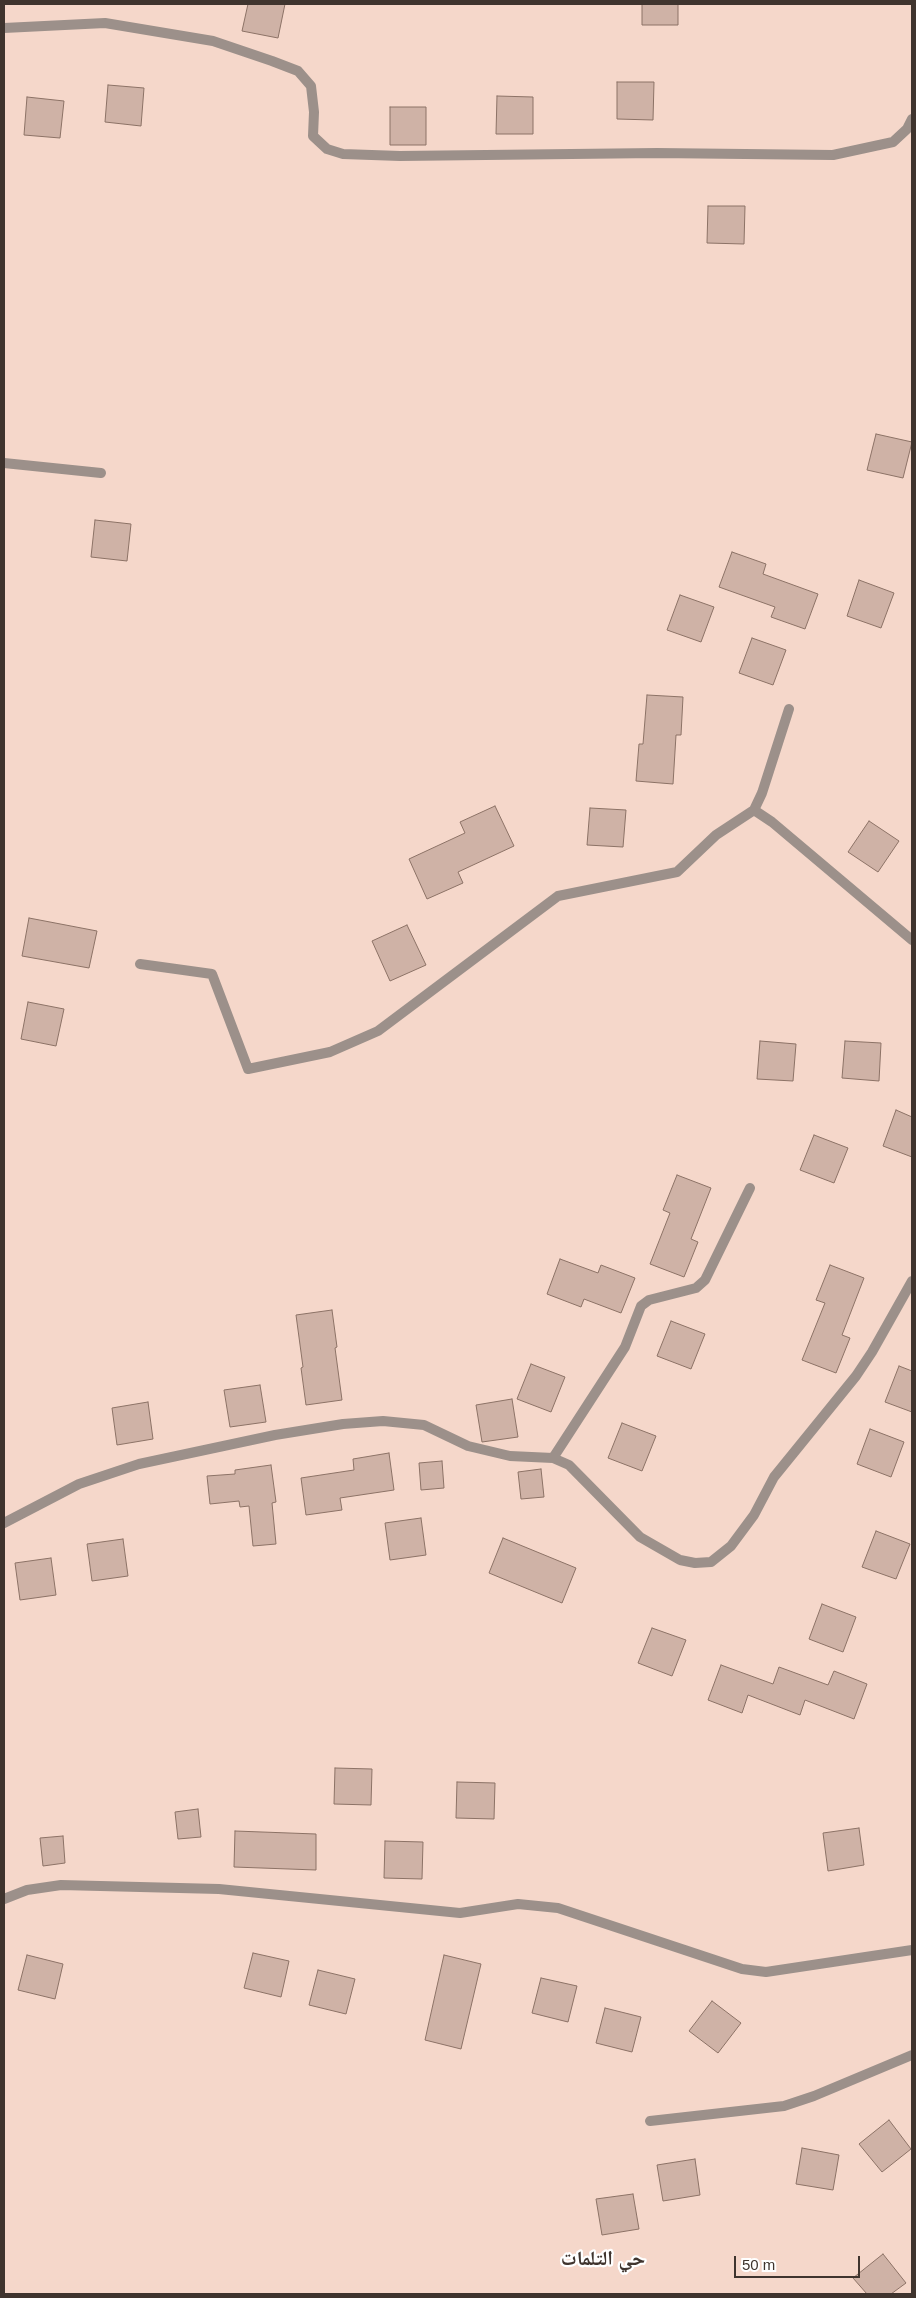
<!DOCTYPE html>
<meta charset="utf-8">
<style>
body{margin:0}
#map{position:relative;width:916px;height:2298px;overflow:hidden;background:#f5d7ca;font-family:Helvetica,sans-serif}
canvas{display:block}
.frame{position:absolute;inset:0;border:5px solid #3f342e;pointer-events:none}
.scale{position:absolute;left:734px;top:2256px;width:126px;height:22px;box-sizing:border-box;border:2px solid #3f342e;border-top:0;padding-left:6px;font-size:15px;line-height:18px;white-space:nowrap;color:#3f342e;-webkit-text-stroke:4px #fff;paint-order:stroke}
</style>
<div id="map">
<canvas width="916" height="2298"></canvas>
<div class="frame"></div>
<div class="scale">50 m</div>
</div>
<script>
const context = document.querySelector('canvas').getContext('2d');
context.lineJoin = 'round';
function paint(path, color) {
  context.fillStyle = color;
  context.fill(path, 'evenodd');
}
function poly(rows) {
  const path = new Path2D();
  for (const r of rows) {
    path.moveTo(r[0], r[1]);
    for (let i = 2; i < r.length; i += 2) path.lineTo(r[i], r[i + 1]);
  }
  return path;
}
function strokePath(path, color, width, dash) {
  context.strokeStyle = color;
  context.lineWidth = width;
  context.lineCap = dash ? 'butt' : 'round';
  context.setLineDash(dash || []);
  context.stroke(path);
}
function write(font, color, halo, rows, align = 'center') {
  context.font = font + ' Helvetica,"Noto Naskh Arabic",sans-serif';
  context.lineWidth = 4.5;
  context.setLineDash([]);
  context.textBaseline = 'middle';
  context.strokeStyle = halo;
  context.fillStyle = color;
  for (const [text, x, y, turn = 0] of rows) {
    context.save();
    context.translate(x, y);
    context.rotate((+turn || 0) * Math.PI / 180);
    context.textAlign = isNaN(turn) ? turn : align;
    if (halo) context.strokeText(text, 0, 0);
    context.fillText(text, 0, 0);
    context.restore();
  }
}
const building = poly([
 [248,4,285,4,278,38,242,31,248,4],
 [642,4,678,4,678,25,642,25,642,4],
 [617,82,654,82,653,120,617,119,617,82],
 [108,85,144,88,141,126,105,122,108,85],
 [497,96,533,97,533,134,496,134,497,96],
 [27,97,64,101,60,138,24,135,27,97],
 [390,107,426,107,426,145,390,145,390,107],
 [708,206,745,206,744,244,707,243,708,206],
 [876,434,912,442,903,478,867,470,876,434],
 [95,520,131,524,127,561,91,557,95,520],
 [732,552,766,564,763,574,818,594,805,629,771,617,775,607,719,587,732,552],
 [859,580,894,593,881,628,847,616,859,580],
 [680,595,714,607,701,642,667,630,680,595],
 [752,638,786,650,773,685,739,673,752,638],
 [647,695,683,697,681,735,676,735,673,784,636,781,639,744,643,744,647,695],
 [495,806,514,846,458,872,463,883,427,899,409,859,465,833,460,822,495,806],
 [590,808,626,810,623,847,587,845,590,808],
 [869,821,899,841,878,872,848,852,869,821],
 [29,918,97,931,89,968,22,956,29,918],
 [407,925,426,965,390,981,372,941,407,925],
 [28,1002,64,1009,56,1046,21,1039,28,1002],
 [760,1041,796,1044,793,1081,757,1079,760,1041],
 [845,1041,881,1043,879,1081,842,1078,845,1041],
 [896,1110,912,1117,912,1157,883,1146,896,1110],
 [814,1135,848,1148,834,1183,800,1170,814,1135],
 [677,1175,711,1188,691,1239,698,1242,684,1277,650,1264,670,1213,663,1210,677,1175],
 [560,1259,598,1273,601,1265,635,1278,621,1313,584,1299,581,1307,547,1294,560,1259],
 [830,1265,864,1278,842,1335,850,1338,836,1373,802,1360,825,1303,816,1300,830,1265],
 [332,1310,337,1347,335,1348,342,1400,306,1405,301,1368,303,1367,296,1315,332,1310],
 [671,1321,705,1334,691,1369,657,1356,671,1321],
 [531,1364,565,1377,551,1412,517,1399,531,1364],
 [899,1366,912,1371,912,1412,885,1402,899,1366],
 [260,1385,266,1422,230,1427,224,1390,260,1385],
 [512,1399,518,1437,482,1442,476,1405,512,1399],
 [148,1402,153,1439,117,1445,112,1408,148,1402],
 [622,1423,656,1436,642,1471,608,1458,622,1423],
 [870,1429,904,1442,891,1477,857,1464,870,1429],
 [389,1453,394,1490,340,1498,342,1510,306,1515,301,1478,354,1470,353,1459,389,1453],
 [442,1461,444,1488,421,1490,419,1463,442,1461],
 [271,1465,276,1502,272,1503,276,1544,253,1546,249,1506,240,1507,239,1501,210,1504,207,1476,235,1474,235,1470,271,1465],
 [541,1469,544,1497,521,1499,518,1472,541,1469],
 [421,1518,426,1555,390,1560,385,1523,421,1518],
 [876,1531,910,1544,896,1579,862,1567,876,1531],
 [503,1538,576,1568,562,1603,489,1573,503,1538],
 [123,1539,128,1576,92,1581,87,1544,123,1539],
 [51,1558,56,1595,20,1600,15,1563,51,1558],
 [822,1604,856,1617,843,1652,809,1639,822,1604],
 [652,1628,686,1640,672,1676,638,1663,652,1628],
 [721,1665,773,1684,779,1667,828,1685,834,1671,867,1684,854,1719,805,1700,800,1715,748,1695,742,1713,708,1700,721,1665],
 [335,1768,372,1769,371,1805,334,1804,335,1768],
 [457,1782,495,1783,494,1819,456,1818,457,1782],
 [198,1809,201,1837,178,1839,175,1812,198,1809],
 [859,1828,864,1865,828,1871,823,1833,859,1828],
 [235,1831,316,1834,316,1870,234,1867,235,1831],
 [63,1836,65,1863,43,1866,40,1838,63,1836],
 [385,1841,423,1842,422,1879,384,1878,385,1841],
 [253,1953,289,1961,281,1997,244,1988,253,1953],
 [27,1955,63,1964,55,1999,18,1990,27,1955],
 [444,1955,481,1964,461,2049,425,2040,444,1955],
 [318,1970,355,1979,346,2014,309,2005,318,1970],
 [541,1978,577,1986,568,2022,532,2013,541,1978],
 [712,2001,741,2023,718,2053,689,2031,712,2001],
 [605,2008,641,2017,632,2052,596,2043,605,2008],
 [889,2120,911,2149,882,2172,859,2144,889,2120],
 [802,2148,839,2155,833,2190,796,2184,802,2148],
 [695,2159,700,2195,663,2201,657,2165,695,2159],
 [633,2194,639,2229,602,2235,596,2199,633,2194],
 [883,2254,906,2283,891,2294,867,2294,853,2278,883,2254]
]);
paint(building, '#cfb2a6');
strokePath(building, '#8c7266', 1);
strokePath(poly([
 [4,28,105,23,213,41,272,61,298,71,311,86,314,112,313,136,327,149,343,154,400,156,657,153,833,155,893,142,907,129,912,119],
 [4,463,101,473],
 [789,709,762,793,754,810,772,822,912,940],
 [140,964,212,974,248,1069,330,1052,378,1031,558,896,677,872,716,835,754,810],
 [553,1458,625,1347,641,1306,649,1300,696,1288,705,1280,750,1188],
 [4,1523,79,1484,139,1464,275,1435,343,1424,383,1421,424,1425,468,1446,510,1456,553,1458,569,1465,640,1537,680,1560,695,1563,711,1562,731,1546,754,1515,774,1477,856,1376,872,1352,912,1281],
 [4,1899,27,1890,61,1885,219,1889,460,1913,518,1904,558,1908,742,1969,766,1972,912,1950],
 [650,2121,784,2106,814,2096,912,2055]
]), '#9c908a', 10);
write('bold 20px', '#3f342e', '#fff', [
 ["حي التلمات",603,2259]
]);
</script>
